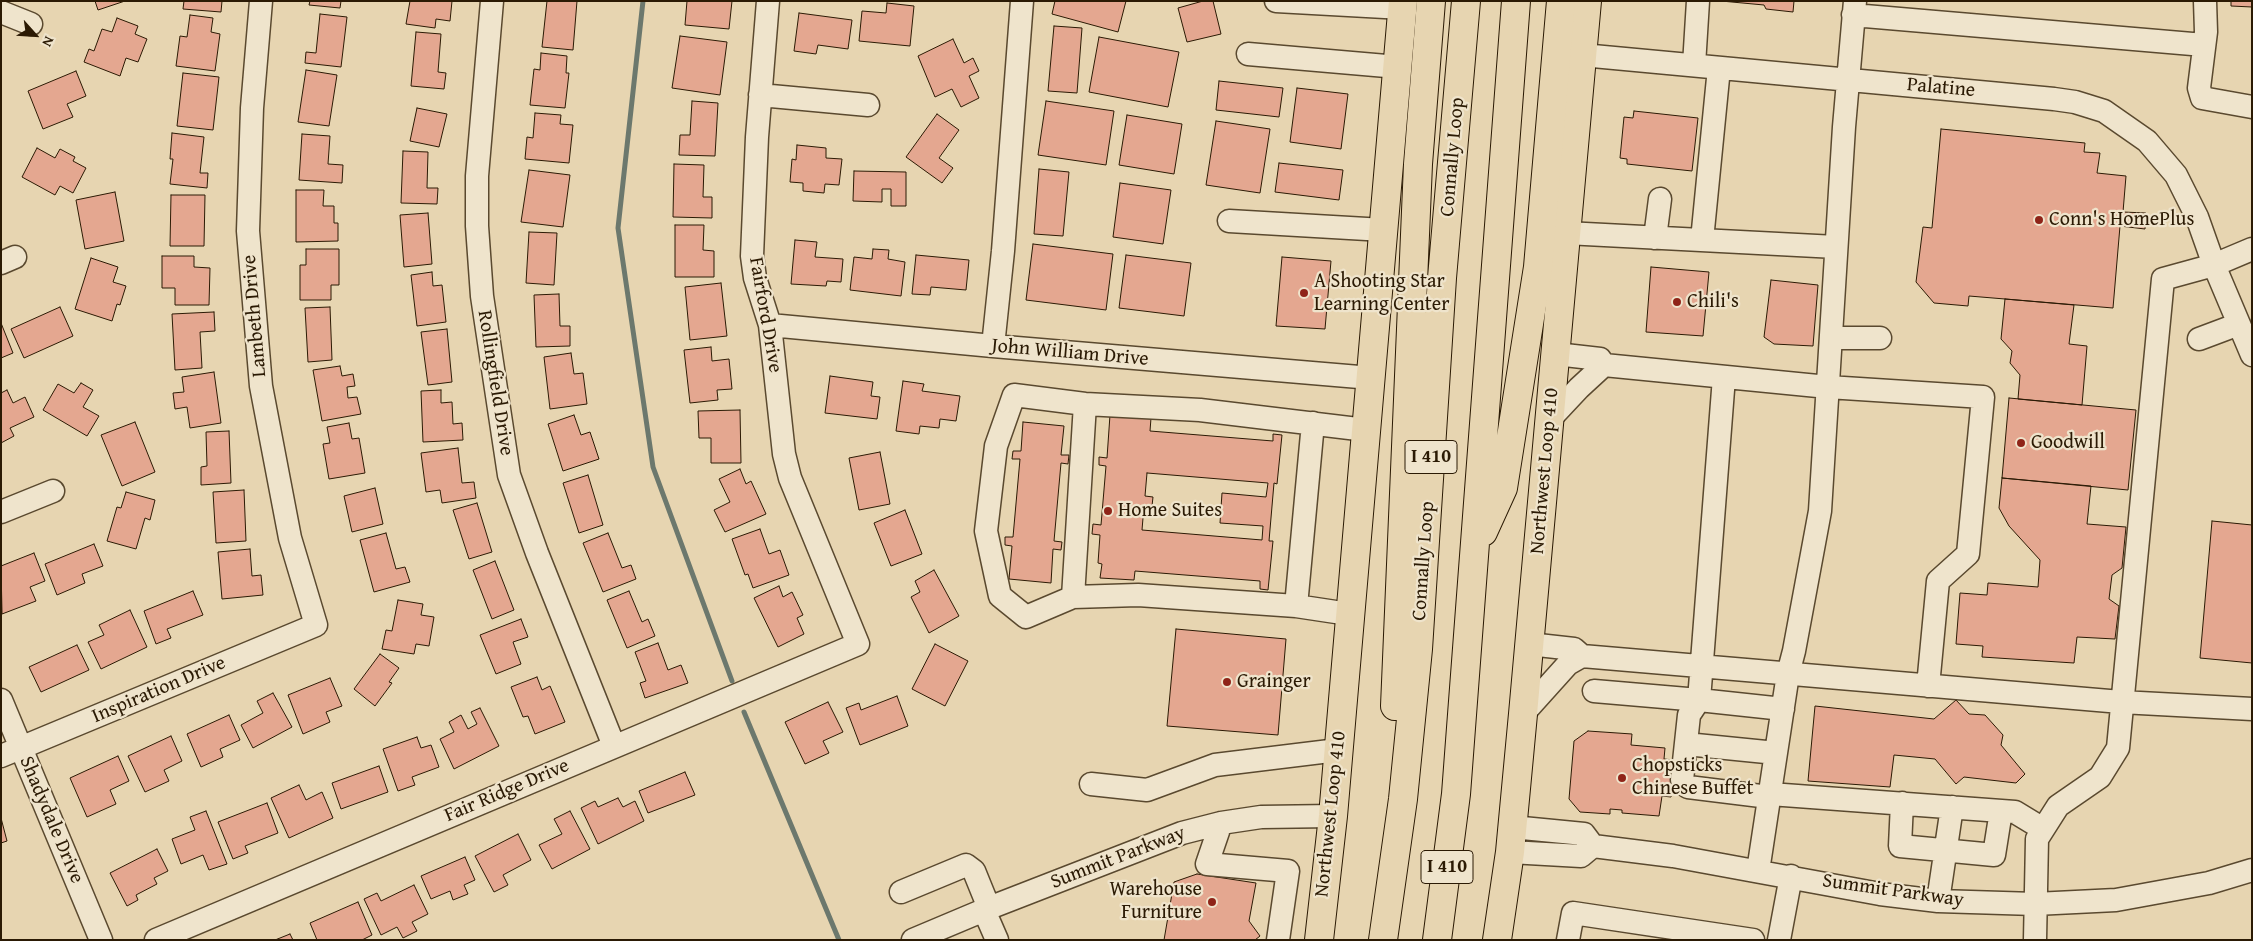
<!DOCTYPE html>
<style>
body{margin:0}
#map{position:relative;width:2253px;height:941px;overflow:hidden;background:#e7d5b1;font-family:"Gentium Book Plus",serif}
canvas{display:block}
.frame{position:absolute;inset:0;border:2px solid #2b1a04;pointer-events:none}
.north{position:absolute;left:10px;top:10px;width:50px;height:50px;-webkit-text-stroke:4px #efe4cc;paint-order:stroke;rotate:116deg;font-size:14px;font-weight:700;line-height:20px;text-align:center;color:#2b1a04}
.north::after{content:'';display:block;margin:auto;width:18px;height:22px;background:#2b1a04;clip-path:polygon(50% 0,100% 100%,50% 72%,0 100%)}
</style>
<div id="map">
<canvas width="2253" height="941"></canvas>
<div class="frame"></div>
<div class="north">N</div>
</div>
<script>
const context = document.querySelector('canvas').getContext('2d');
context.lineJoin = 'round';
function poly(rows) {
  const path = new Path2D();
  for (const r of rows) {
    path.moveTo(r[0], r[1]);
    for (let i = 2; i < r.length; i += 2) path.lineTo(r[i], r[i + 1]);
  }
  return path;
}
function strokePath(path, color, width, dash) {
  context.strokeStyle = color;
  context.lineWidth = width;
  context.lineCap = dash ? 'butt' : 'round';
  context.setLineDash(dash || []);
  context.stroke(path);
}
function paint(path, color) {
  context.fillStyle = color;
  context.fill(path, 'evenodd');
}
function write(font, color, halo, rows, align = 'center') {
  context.font = font + ' "Gentium Book Plus",serif';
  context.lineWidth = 4.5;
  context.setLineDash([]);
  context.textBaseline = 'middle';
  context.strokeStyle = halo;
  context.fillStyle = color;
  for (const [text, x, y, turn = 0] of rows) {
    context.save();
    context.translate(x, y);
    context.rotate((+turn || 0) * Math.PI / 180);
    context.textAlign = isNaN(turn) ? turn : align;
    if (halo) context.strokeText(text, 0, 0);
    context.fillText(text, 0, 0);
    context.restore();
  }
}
strokePath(poly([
 [643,1,618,228,653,467,732,681],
 [744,712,839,940]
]), '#6c786d', 5);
const building = poly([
 [95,1,125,1,98,10,95,1],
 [184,1,222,1,221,12,183,9,184,1],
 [310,1,341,1,340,8,309,5,310,1],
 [410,1,452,1,450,21,436,19,435,28,406,24,410,1],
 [547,1,577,1,573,50,542,47,547,1],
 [687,1,732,1,729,29,685,25,687,1],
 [1055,1,1126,1,1118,32,1052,14,1055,1],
 [1203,1,1213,1,1221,34,1187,42,1178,8,1203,1],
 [1721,1,1794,1,1793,12,1766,9,1764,5,1721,1],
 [2231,1,2252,1,2252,7,2231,6,2231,1],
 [887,3,914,6,910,46,859,41,862,11,886,13,887,3],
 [799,13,852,20,848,49,818,45,816,54,794,51,799,13],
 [320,14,347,17,341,67,305,63,306,52,316,53,320,14],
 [190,15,213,18,211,32,220,34,215,71,176,66,180,36,187,37,190,15],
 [117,18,138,26,135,34,147,39,138,62,126,58,120,76,84,62,89,49,94,51,102,29,112,32,117,18],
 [1054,26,1082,28,1077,93,1048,91,1054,26],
 [416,32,441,34,438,72,446,73,444,89,411,86,416,32],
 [680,36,727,42,720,95,672,88,680,36],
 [1099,37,1179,52,1168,107,1089,92,1099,37],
 [953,39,964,63,973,58,979,71,969,76,979,98,961,107,952,89,935,97,918,56,953,39],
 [541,53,567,56,566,73,569,73,565,108,530,105,534,69,540,70,541,53],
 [306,70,337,75,329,126,298,122,306,70],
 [76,71,86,96,67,104,73,117,43,129,28,91,76,71],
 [183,73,219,77,213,130,177,126,183,73],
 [1219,81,1283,88,1279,117,1216,110,1219,81],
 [1297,88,1348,94,1341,149,1290,142,1297,88],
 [692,101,718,103,715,156,679,155,680,135,690,135,692,101],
 [1046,101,1114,111,1106,165,1038,155,1046,101],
 [417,108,447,114,439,147,410,141,417,108],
 [1634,111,1698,118,1692,171,1627,164,1627,159,1620,158,1624,117,1633,118,1634,111],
 [535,113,561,115,560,124,573,125,569,163,525,159,527,137,533,138,535,113],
 [937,114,959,130,939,158,953,168,942,183,906,157,937,114],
 [1127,115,1182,124,1174,174,1119,165,1127,115],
 [1216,121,1270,129,1260,193,1206,185,1216,121],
 [1941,129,2085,143,2084,152,2100,153,2097,173,2126,176,2123,212,2146,213,2145,229,2120,226,2113,308,1969,296,1968,306,1934,303,1916,282,1923,227,1932,228,1941,129],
 [172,133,204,137,200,173,208,173,207,188,170,184,173,159,170,159,172,133],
 [302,134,330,136,328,164,343,165,342,183,299,180,302,134],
 [797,145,826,148,826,158,842,159,839,185,825,184,824,193,803,191,803,183,790,182,792,159,796,160,797,145],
 [37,148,55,158,60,149,75,157,73,161,86,168,73,193,60,186,55,195,22,177,37,148],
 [403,151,428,152,427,188,438,188,437,204,401,203,403,151],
 [1279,163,1343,170,1339,200,1275,192,1279,163],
 [674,164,704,165,703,197,712,197,712,218,673,217,674,164],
 [1039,169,1069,172,1063,236,1034,234,1039,169],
 [529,170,570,175,563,227,521,222,529,170],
 [854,171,906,172,906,206,891,206,891,189,882,189,882,202,853,201,854,171],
 [1120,183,1171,190,1163,244,1113,237,1120,183],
 [296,190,324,190,323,206,334,206,334,223,338,223,338,241,296,242,296,190],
 [115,192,124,241,85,249,76,200,115,192],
 [171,195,205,195,204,246,170,246,171,195],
 [428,213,432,264,404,267,400,215,428,213],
 [675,225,704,225,703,250,714,251,714,277,675,277,675,225],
 [529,232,557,233,554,285,526,283,529,232],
 [795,240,817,242,815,257,843,259,841,282,827,281,826,286,791,284,795,240],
 [1033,244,1113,254,1106,310,1026,300,1033,244],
 [306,249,339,249,339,285,331,285,331,300,300,300,300,265,306,265,306,249],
 [873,249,889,250,888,259,905,262,901,296,850,290,854,257,872,259,873,249],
 [916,255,969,260,966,290,931,287,930,295,912,294,916,255],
 [1126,255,1191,263,1184,316,1119,308,1126,255],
 [162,256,194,256,194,267,210,268,209,305,175,305,175,288,162,288,162,256],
 [1282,257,1331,261,1325,329,1276,326,1282,257],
 [91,258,118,267,113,282,126,286,120,305,117,304,112,321,75,309,91,258],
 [1651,267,1709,272,1703,336,1646,332,1651,267],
 [432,272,433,286,442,285,446,322,417,326,411,275,432,272],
 [1771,280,1818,285,1813,346,1774,344,1764,337,1771,280],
 [721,283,727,336,690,340,685,287,721,283],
 [559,294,560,326,570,326,570,346,536,347,534,295,559,294],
 [2005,299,2074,305,2069,344,2087,346,2082,405,2018,399,2020,375,2010,363,2012,351,2001,339,2005,299],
 [60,307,73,336,24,358,11,329,60,307],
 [330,307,332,360,308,362,305,308,330,307],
 [214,312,215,331,200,332,202,368,175,370,172,314,214,312],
 [1,323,13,353,1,358,1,323],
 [447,329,452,382,428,385,421,332,447,329],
 [711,347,712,361,729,359,732,389,717,390,718,400,690,403,684,350,711,347],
 [571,353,574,374,583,373,587,404,550,409,544,357,571,353],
 [340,366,342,376,353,374,355,386,347,387,348,398,357,397,361,414,322,421,313,370,340,366],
 [214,372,221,423,190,428,187,407,175,409,173,393,184,392,182,377,214,372],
 [830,376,873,382,871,396,880,397,877,419,825,413,830,376],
 [903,381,924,384,922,391,960,396,956,421,940,419,939,428,920,426,919,434,896,431,903,381],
 [81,383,93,390,83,407,99,416,87,436,43,410,58,384,74,393,81,383],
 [7,390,13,403,25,397,34,417,10,428,14,436,1,443,1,393,7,390],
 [441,390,441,403,452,402,453,424,462,423,463,440,423,442,421,391,441,390],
 [2009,398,2136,410,2128,490,2002,478,2009,398],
 [740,410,741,463,711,463,711,438,699,438,698,411,740,410],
 [574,415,581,435,590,432,599,459,563,471,548,424,574,415],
 [1110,415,1151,418,1150,431,1273,441,1273,434,1282,435,1277,484,1274,483,1269,541,1273,541,1268,590,1260,589,1260,581,1135,571,1134,580,1100,578,1102,564,1098,563,1100,535,1092,534,1093,524,1101,525,1106,466,1099,465,1099,457,1107,458,1110,415],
 [1147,473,1268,483,1266,497,1222,493,1220,523,1263,526,1262,540,1142,530,1144,506,1152,506,1153,497,1145,496,1147,473],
 [135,422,155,472,122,486,101,435,135,422],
 [1023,422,1064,426,1061,455,1069,455,1068,464,1061,463,1054,541,1062,542,1061,550,1053,549,1051,583,1009,579,1012,546,1005,545,1005,537,1013,537,1020,459,1012,459,1013,451,1021,451,1023,422],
 [349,423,352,439,359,438,365,473,329,479,323,444,330,443,327,427,349,423],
 [229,431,231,483,201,485,201,467,207,466,206,432,229,431],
 [458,448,462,483,474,482,476,498,442,503,440,490,426,492,421,453,458,448],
 [880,452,890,504,859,510,849,458,880,452],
 [740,469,746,484,751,481,766,514,725,532,714,510,730,502,719,479,740,469],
 [588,475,603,525,579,533,563,483,588,475],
 [2002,478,2091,486,2087,524,2126,527,2122,568,2112,575,2109,599,2119,606,2115,639,2077,637,2074,663,1982,657,1983,646,1956,644,1960,593,1987,595,1988,583,2038,587,2040,560,2009,526,1999,508,2002,478],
 [375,488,383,524,352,532,344,496,375,488],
 [244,490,246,541,216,543,213,492,244,490],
 [126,492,155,500,150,520,145,518,136,549,107,541,117,507,121,508,126,492],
 [477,503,492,552,469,559,453,510,477,503],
 [905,510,922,554,891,566,874,523,905,510],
 [2212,521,2252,525,2252,663,2200,658,2212,521],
 [760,529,769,554,780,550,789,575,753,588,748,574,745,575,732,539,760,529],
 [386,533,396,569,405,567,410,582,374,592,360,540,386,533],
 [608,533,622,568,631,565,636,579,603,592,583,543,608,533],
 [94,544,103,566,82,574,85,583,57,595,45,564,94,544],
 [250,549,252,576,261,575,263,595,222,599,218,552,250,549],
 [34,553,45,581,30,587,36,601,2,614,1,566,34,553],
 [495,561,514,610,492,619,473,570,495,561],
 [934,570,959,616,929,633,911,597,920,592,915,581,934,570],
 [779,586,783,597,792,592,803,615,797,618,804,634,778,647,754,598,779,586],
 [193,591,203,615,167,629,171,638,156,644,144,611,193,591],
 [629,591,642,622,648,619,655,636,627,648,607,600,629,591],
 [398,600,423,604,421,615,434,617,429,646,416,644,414,654,382,649,386,630,392,631,398,600],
 [130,610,147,647,101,669,88,642,104,635,99,625,130,610],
 [521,619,528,637,513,642,521,664,496,674,480,635,521,619],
 [1176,629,1286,639,1278,735,1167,726,1176,629],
 [658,643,668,670,681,665,688,683,645,698,640,683,646,681,635,652,658,643],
 [935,644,968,661,945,706,912,689,935,644],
 [77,645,89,670,41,692,29,667,77,645],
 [380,654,399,668,389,682,392,683,375,706,354,689,380,654],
 [537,677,542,690,550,686,565,722,535,734,528,716,523,717,511,687,537,677],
 [330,678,342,706,326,712,330,722,303,734,288,695,330,678],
 [273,693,292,727,253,748,241,725,263,713,257,701,273,693],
 [897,696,908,726,860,745,846,708,859,703,861,710,897,696],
 [1956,700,1969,714,1985,715,2003,735,2001,745,2025,774,2016,783,1964,777,1956,784,1935,759,1894,755,1890,787,1808,781,1815,706,1934,719,1956,700],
 [828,702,843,732,823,741,829,753,805,764,785,722,828,702],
 [480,708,499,746,454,769,440,739,454,732,449,722,461,715,468,729,477,724,471,712,480,708],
 [229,715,240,740,220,749,223,757,201,767,187,734,229,715],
 [1588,731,1632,734,1631,745,1665,748,1664,759,1674,760,1671,797,1662,796,1659,816,1622,813,1622,810,1610,809,1610,814,1580,812,1569,799,1574,741,1588,731],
 [171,736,182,761,164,770,169,781,145,792,128,756,171,736],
 [417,737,421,748,431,745,439,767,412,777,415,785,398,791,383,749,417,737],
 [118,756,129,781,110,790,116,804,87,817,70,778,118,756],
 [379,766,388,792,341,809,332,783,379,766],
 [685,772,695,795,648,813,639,791,685,772],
 [299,785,306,800,322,792,333,818,289,838,271,798,299,785],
 [618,798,623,807,635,801,644,821,598,844,581,808,595,801,598,807,618,798],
 [267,803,278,833,245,846,248,853,233,859,218,822,267,803],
 [206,811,227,864,209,870,203,855,181,864,172,839,195,830,190,817,206,811],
 [570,811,590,849,552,869,539,845,562,834,554,819,570,811],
 [1,818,7,841,1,843,1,818],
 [518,834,531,860,503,875,508,885,494,892,475,856,518,834],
 [157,849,168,871,154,878,157,884,136,895,138,900,127,906,110,873,157,849],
 [465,857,475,880,464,885,468,894,453,900,450,891,431,899,421,876,465,857],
 [1197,874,1256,883,1249,921,1260,936,1255,940,1164,940,1174,882,1197,874],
 [414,885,428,914,412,922,417,931,403,938,397,927,381,935,364,899,377,893,381,901,414,885],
 [358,902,372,935,362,940,317,940,310,923,358,902],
 [290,934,293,940,275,940,290,934]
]);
paint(building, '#e4a790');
strokePath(building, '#2b1a04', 1);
const minor = poly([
 [492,1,477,176,477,226,482,296,509,475,537,553,614,746],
 [1276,1,1403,8],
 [2205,1,2206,32,2199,88,2202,98,2252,107],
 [1,12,31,24],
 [1853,15,2204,45],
 [1248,54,1398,67],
 [1582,55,2054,99,2075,102,2104,111,2147,141,2176,175,2197,217,2214,265,2252,355],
 [1694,65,1698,1],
 [760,95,868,105],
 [1229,221,1384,230],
 [1566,233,1836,247],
 [1655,238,1660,199],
 [1702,240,1719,68],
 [1,263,15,257],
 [770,325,993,346,1371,378],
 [1831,338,1880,338],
 [2199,339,2239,324],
 [993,346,1003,251,1022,1],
 [1556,354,1600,359,1604,365],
 [1604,365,1828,387,1983,397,1968,554,1938,581,1928,686],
 [1724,377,1699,700,1783,709],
 [1549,420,1579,388,1604,365],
 [1,512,53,491],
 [1073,597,1085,404],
 [1296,606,1313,423],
 [1349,614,1296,606,1138,595,1073,597,1026,617,1000,596,986,531,996,446,1014,395,1085,404,1200,410,1366,430],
 [1529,644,1574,649,1582,656],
 [1594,691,1699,700,1689,715,1682,780,1684,784,1688,787,1769,797],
 [1,700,101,940],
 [1523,714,1568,664,1582,656,2121,702,2252,709],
 [1686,744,1776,753],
 [1,756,316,625,290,538,261,386,248,231,252,108,261,1],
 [1091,784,1147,790,1215,765,1338,750],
 [1770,794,2015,812,2043,829],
 [1902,803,1900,846,1994,855,2001,811],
 [1221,823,1207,864,1288,871,1278,940],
 [1512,827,1584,834,1593,846],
 [1510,852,1581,856,1593,846,1673,856,1880,894,1938,901,2035,904,2116,900,2209,883,2252,870],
 [1758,871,1788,674,1794,651,1820,511,1844,127,1855,1],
 [901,892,966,865,974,871,989,908],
 [1938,901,1952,807],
 [984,910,997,940],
 [156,940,858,644,790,478,784,454,770,325,755,278,752,256,757,137,768,1],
 [913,940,989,908,1182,833,1221,823,1261,817,1333,816],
 [1568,940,1573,913,1753,940],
 [1779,940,1791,876],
 [2035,940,2037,839,2058,806,2100,777,2118,748,2163,279,2214,265,2252,249]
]);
const major = poly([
 [1319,940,1333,816,1403,1],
 [1497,940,1510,852,1523,714,1587,1]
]);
const highway = poly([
 [1483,532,1503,488,1538,267,1561,1],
 [1395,706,1418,164,1431,1],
 [1383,940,1403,799,1418,649,1442,278,1466,1],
 [1437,940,1456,794,1516,1]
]);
strokePath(minor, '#5a492f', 25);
strokePath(major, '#2b1a04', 30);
strokePath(highway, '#2b1a04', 30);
strokePath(minor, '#efe4cc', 22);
strokePath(major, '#e7d5b1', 28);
strokePath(highway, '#e7d5b1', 28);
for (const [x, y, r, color] of [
 [2039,220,5,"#8f2418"],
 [1304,293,5,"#8f2418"],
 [1677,302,5,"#8f2418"],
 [2021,443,5,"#8f2418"],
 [1108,511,5,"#8f2418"],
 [1227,682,5,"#8f2418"],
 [1622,778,5,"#8f2418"],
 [1212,902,5,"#8f2418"]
]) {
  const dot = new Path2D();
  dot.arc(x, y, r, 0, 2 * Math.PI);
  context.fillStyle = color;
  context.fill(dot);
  strokePath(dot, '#efe4cc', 2);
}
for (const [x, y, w] of [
 [1431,457,52],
 [1447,867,52]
]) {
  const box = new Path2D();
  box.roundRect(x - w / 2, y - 16.5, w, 33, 4);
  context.fillStyle = '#efe4cc';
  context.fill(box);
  strokePath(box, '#2b1a04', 1);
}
write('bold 19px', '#2b1a04', null, [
 ["I 410",1431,457],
 ["I 410",1447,867]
]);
write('20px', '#2b1a04', '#efe4cc', [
 ["Palatine",1941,88,5],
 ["Connally Loop",1453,157,-85],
 ["Fairford Drive",765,315,80],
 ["Lambeth Drive",255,316,-95],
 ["John William Drive",1070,353,5],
 ["Rollingfield Drive",495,383,81],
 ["Northwest Loop 410",1545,471,-85],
 ["Connally Loop",1424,561,-86],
 ["Inspiration Drive",159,690,-23],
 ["Fair Ridge Drive",507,791,-23],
 ["Northwest Loop 410",1331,814,-84],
 ["Shadydale Drive",51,820,67],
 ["Summit Parkway",1118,858,-21],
 ["Summit Parkway",1893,891,8]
]);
write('20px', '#2b1a04', '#efe4cc', [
 ["Conn's HomePlus",2049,220],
 ["A Shooting Star",1314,282],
 ["Learning Center",1314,305],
 ["Chili's",1687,302],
 ["Goodwill",2031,443],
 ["Home Suites",1118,511],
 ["Grainger",1237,682],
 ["Chopsticks",1632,766],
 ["Chinese Buffet",1632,789],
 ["Warehouse",1202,890,"right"],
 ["Furniture",1202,913,"right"]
], 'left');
</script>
